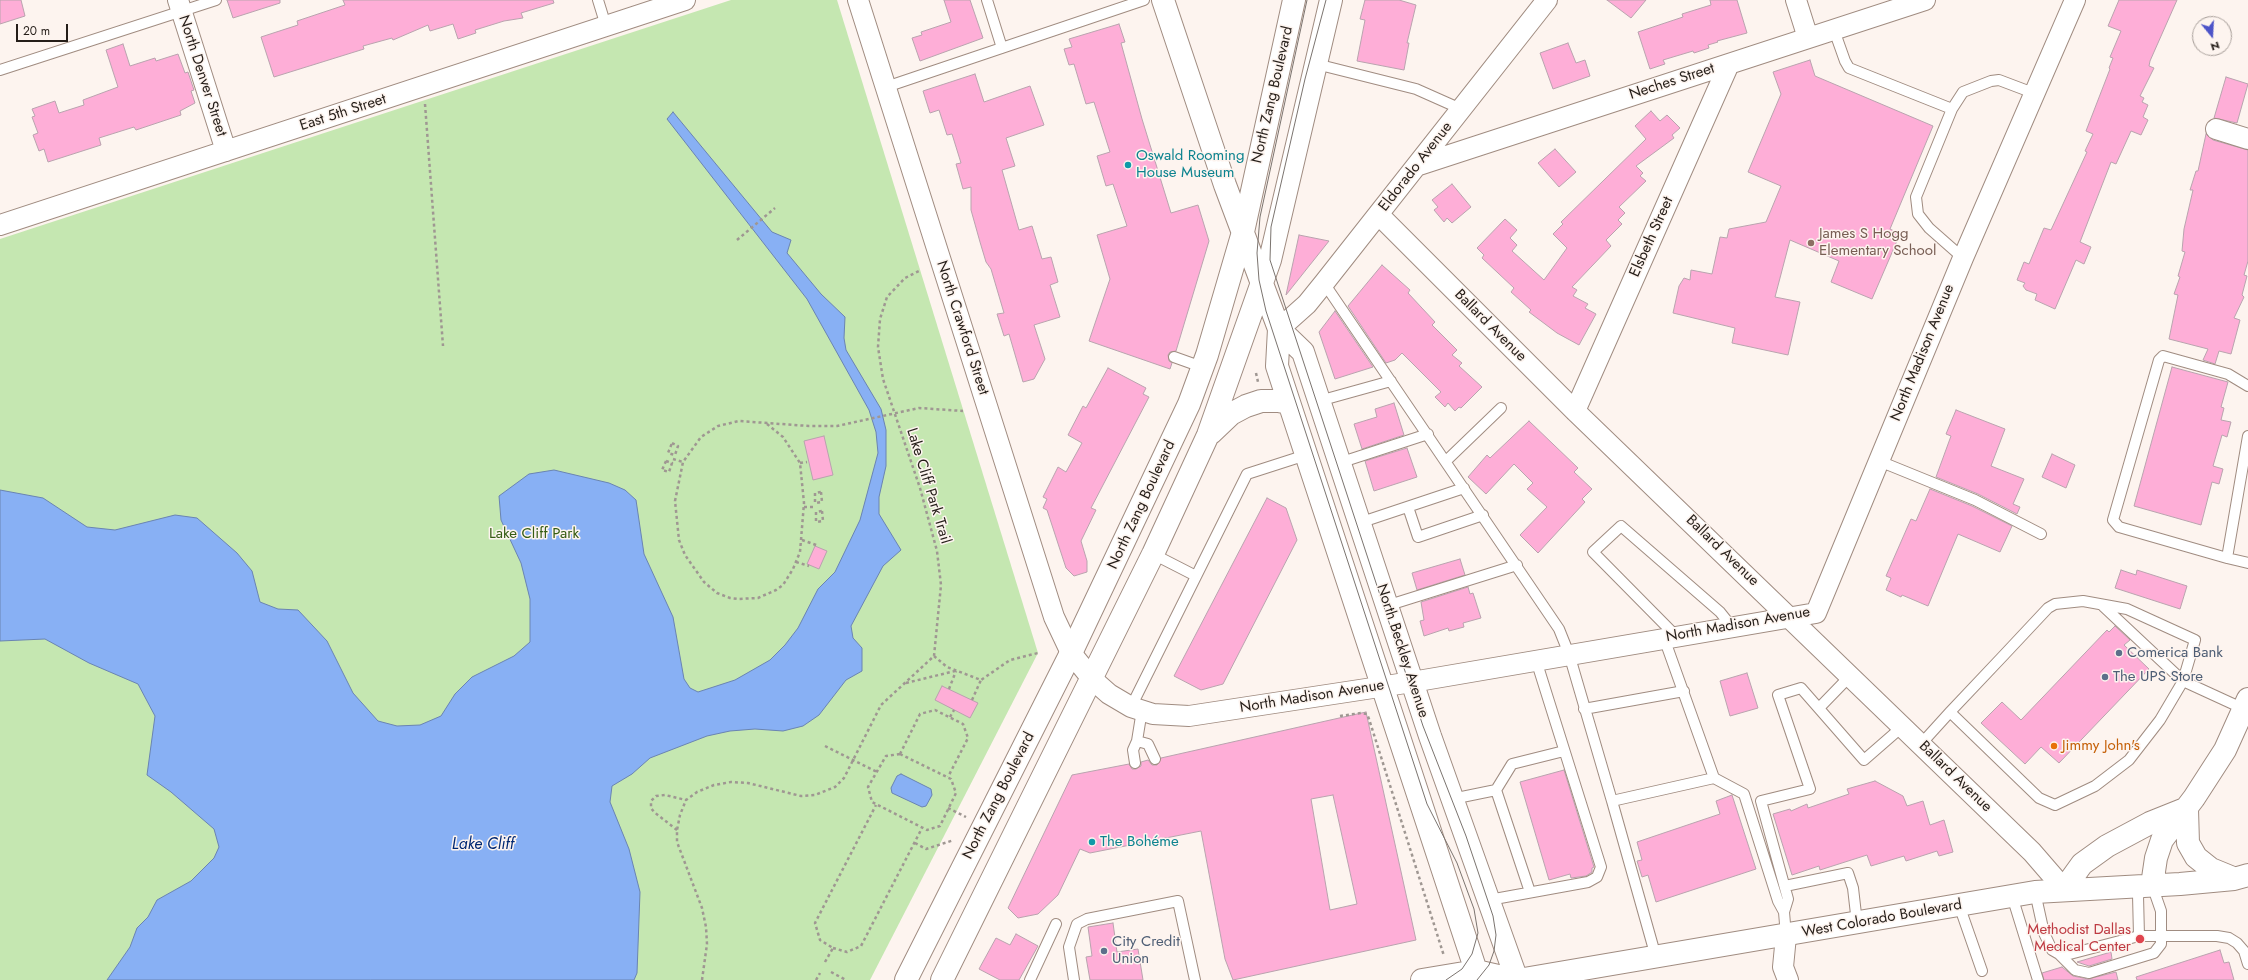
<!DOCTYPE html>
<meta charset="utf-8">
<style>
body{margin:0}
#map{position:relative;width:2248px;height:980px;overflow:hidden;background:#fdf4ef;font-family:Jost,sans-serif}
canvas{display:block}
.north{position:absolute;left:2192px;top:16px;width:40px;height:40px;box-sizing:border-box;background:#fdf4ef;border:1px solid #a79e99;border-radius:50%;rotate:162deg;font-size:11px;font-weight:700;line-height:16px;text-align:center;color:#251e19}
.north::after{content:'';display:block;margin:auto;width:14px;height:18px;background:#4c53c8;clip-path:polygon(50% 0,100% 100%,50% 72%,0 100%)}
.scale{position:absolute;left:16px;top:24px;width:52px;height:18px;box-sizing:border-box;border:2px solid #251e19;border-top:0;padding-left:5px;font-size:12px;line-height:14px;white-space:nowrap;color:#251e19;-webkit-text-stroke:3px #fdf4ef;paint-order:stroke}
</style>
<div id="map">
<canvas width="2248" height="980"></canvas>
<div class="north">N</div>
<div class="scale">20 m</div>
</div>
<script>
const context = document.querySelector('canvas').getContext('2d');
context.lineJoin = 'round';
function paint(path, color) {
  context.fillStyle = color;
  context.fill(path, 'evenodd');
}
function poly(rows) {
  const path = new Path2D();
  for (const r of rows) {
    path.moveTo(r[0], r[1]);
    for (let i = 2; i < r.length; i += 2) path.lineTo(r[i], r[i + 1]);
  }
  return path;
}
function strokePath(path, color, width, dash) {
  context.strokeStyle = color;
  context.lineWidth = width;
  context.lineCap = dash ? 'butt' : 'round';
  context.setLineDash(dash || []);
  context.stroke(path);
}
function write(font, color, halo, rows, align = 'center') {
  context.font = font + ' Jost,sans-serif';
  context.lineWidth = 3;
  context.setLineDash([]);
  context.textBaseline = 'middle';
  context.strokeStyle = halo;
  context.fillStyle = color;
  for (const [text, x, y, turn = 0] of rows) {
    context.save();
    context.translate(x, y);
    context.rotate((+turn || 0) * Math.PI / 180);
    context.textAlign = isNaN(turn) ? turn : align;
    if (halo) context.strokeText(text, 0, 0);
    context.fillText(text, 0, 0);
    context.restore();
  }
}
paint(poly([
 [731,0,837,0,1038,653,870,980,0,980,0,239]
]), '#c5e7b1');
const water = poly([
 [673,112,772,232,791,240,787,253,821,294,845,317,844,338,846,350,881,409,886,430,886,466,879,497,879,514,901,550,883,566,851,626,853,638,862,648,862,671,846,680,819,715,803,726,783,731,755,729,730,731,707,736,650,758,632,774,612,786,610,802,629,849,640,892,637,973,634,980,107,980,130,947,137,928,148,917,157,900,191,881,214,858,219,847,214,829,171,792,147,775,155,716,138,684,89,663,45,639,0,641,0,490,43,498,87,527,115,530,175,515,197,518,237,553,252,571,260,602,278,609,298,610,327,641,353,693,378,721,397,726,420,725,441,716,455,694,472,677,514,656,530,642,530,599,521,563,501,520,499,496,529,474,554,470,609,483,625,490,636,500,644,554,673,617,684,679,690,688,698,692,735,680,770,660,785,645,798,628,818,589,835,572,860,520,878,453,876,432,869,410,807,299,667,119,673,112],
 [901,774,931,789,932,795,926,806,922,807,892,793,891,788,897,776,901,774]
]);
paint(water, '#88b0f4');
strokePath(water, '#6a84b2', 1);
const building = poly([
 [0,0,21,0,25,16,0,24,0,0],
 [227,0,280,0,280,3,233,18,227,0],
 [343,0,553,0,554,3,521,13,523,18,504,21,475,30,476,33,458,39,453,24,430,31,428,25,393,40,392,38,363,46,364,49,274,77,261,37,298,25,297,21,345,5,343,0],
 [944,0,970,0,983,38,920,61,912,38,922,35,921,32,951,22,944,0],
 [1365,0,1399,0,1416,5,1407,43,1409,43,1404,70,1357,61,1365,20,1360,19,1365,0],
 [1607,0,1646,0,1631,18,1607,0],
 [1710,0,1737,0,1747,33,1717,41,1718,42,1708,45,1709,48,1694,53,1693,51,1663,60,1665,64,1650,69,1638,32,1683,17,1682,14,1711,5,1710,0],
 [2119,0,2177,0,2150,61,2149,66,2154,68,2140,96,2144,98,2142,102,2148,105,2143,117,2148,120,2141,135,2131,131,2116,164,2111,162,2080,242,2091,247,2084,264,2076,260,2055,309,2035,300,2037,294,2026,290,2023,286,2025,283,2017,280,2024,262,2029,264,2044,228,2051,230,2087,152,2085,151,2093,134,2086,131,2110,69,2109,68,2113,58,2110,57,2121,31,2108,26,2119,0],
 [1119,24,1125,42,1121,43,1142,119,1171,213,1198,205,1209,241,1176,351,1170,352,1168,355,1169,361,1172,363,1170,369,1089,341,1110,279,1097,235,1127,226,1113,184,1106,186,1097,156,1110,152,1094,102,1086,104,1074,64,1069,65,1064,49,1072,47,1069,39,1119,24],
 [1568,43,1576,63,1585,60,1590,76,1553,89,1540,53,1568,43],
 [123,44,130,66,155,58,156,61,178,54,185,73,188,72,194,90,191,91,195,103,180,111,181,115,136,130,134,127,99,138,101,145,48,162,44,149,39,151,33,135,38,133,32,117,35,116,32,109,55,101,59,113,84,105,83,100,118,87,106,50,123,44],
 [1810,60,1815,76,1933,126,1890,229,1900,234,1872,299,1831,282,1839,261,1790,240,1775,297,1800,302,1788,355,1732,343,1735,328,1673,313,1679,286,1684,278,1690,280,1691,270,1712,274,1720,237,1727,238,1729,229,1766,222,1781,186,1748,172,1781,94,1773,72,1810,60],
 [975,74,984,102,1030,86,1044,125,1006,138,1015,166,1002,170,1019,230,1032,226,1042,259,1051,257,1058,282,1050,285,1060,317,1034,325,1045,359,1034,379,1023,382,1009,334,1004,336,997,314,1004,313,991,269,986,262,980,242,971,210,971,187,963,189,956,164,961,163,952,134,947,135,939,110,930,113,923,91,975,74],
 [2226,77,2248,84,2237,123,2214,118,2226,77],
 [1651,111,1660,121,1667,115,1680,128,1672,135,1674,138,1636,166,1643,173,1640,176,1646,181,1619,207,1625,213,1618,220,1622,224,1606,240,1611,246,1572,287,1577,290,1573,296,1588,304,1585,308,1596,314,1579,345,1557,333,1529,312,1531,310,1511,292,1514,288,1482,258,1484,255,1477,248,1505,219,1517,230,1510,238,1517,245,1512,251,1544,280,1567,248,1553,234,1563,224,1561,222,1646,139,1635,126,1651,111],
 [2206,134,2213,140,2248,150,2248,261,2244,275,2247,276,2242,295,2244,297,2234,318,2240,320,2231,354,2219,351,2215,364,2203,360,2208,349,2169,339,2178,295,2174,294,2180,277,2178,276,2185,252,2182,251,2184,229,2193,190,2190,190,2196,171,2198,171,2206,134],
 [1555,149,1576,172,1559,187,1538,163,1555,149],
 [1452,184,1471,207,1452,223,1447,218,1444,222,1434,210,1438,207,1432,200,1452,184],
 [1299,235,1329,241,1286,295,1299,235],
 [1382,265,1410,290,1408,293,1435,322,1432,325,1457,350,1452,355,1462,363,1459,366,1482,387,1461,408,1459,407,1455,411,1448,403,1445,407,1435,397,1441,392,1402,353,1395,360,1386,363,1348,306,1382,265],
 [1335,311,1373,367,1335,379,1319,332,1335,311],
 [2172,367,2228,382,2221,407,2224,408,2221,420,2231,422,2227,437,2222,435,2213,466,2223,469,2219,484,2212,482,2201,525,2134,506,2172,367],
 [1108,368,1146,388,1143,394,1149,397,1091,508,1096,510,1081,541,1087,561,1087,572,1074,576,1066,568,1047,510,1043,508,1047,499,1043,497,1058,467,1066,472,1082,443,1068,435,1083,406,1086,408,1108,368],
 [1394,403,1404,435,1362,449,1354,424,1377,417,1375,409,1394,403],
 [1956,410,2005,429,1991,466,2024,479,2013,504,2020,507,2017,514,1978,494,1936,477,1951,436,1946,434,1956,410],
 [1529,421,1578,468,1574,472,1592,489,1582,499,1585,502,1538,553,1520,535,1547,507,1527,489,1533,483,1514,464,1486,494,1468,477,1487,455,1490,458,1529,421],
 [824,436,833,475,813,480,804,441,824,436],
 [1407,448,1417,477,1374,491,1365,461,1407,448],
 [2052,454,2075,465,2066,488,2042,477,2052,454],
 [1930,489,1972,506,2012,526,2000,552,1958,534,1928,606,1902,595,1901,597,1886,590,1891,578,1886,576,1911,519,1916,521,1930,489],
 [1267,498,1286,508,1297,540,1223,684,1201,690,1174,676,1267,498],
 [815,546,827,551,819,569,807,564,815,546],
 [1460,559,1465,575,1417,590,1412,573,1460,559],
 [2121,570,2136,575,2137,570,2187,586,2180,609,2115,588,2121,570],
 [1468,587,1470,594,1473,593,1481,618,1463,623,1464,627,1449,631,1448,628,1424,636,1420,621,1424,620,1421,602,1468,587],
 [2115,626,2130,640,2124,645,2149,669,2059,763,2041,747,2025,764,1981,723,2002,702,2021,720,2107,630,2109,632,2115,626],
 [1747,673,1758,708,1730,716,1720,681,1747,673],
 [942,686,978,703,970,718,935,700,942,686],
 [1366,712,1416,940,1233,980,1225,959,1201,831,1090,853,1080,849,1058,895,1038,914,1018,918,1008,908,1072,775,1129,764,1132,769,1136,769,1141,766,1141,762,1148,760,1152,765,1157,765,1161,758,1366,712],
 [1333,795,1357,904,1330,910,1311,799,1333,795],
 [1564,770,1594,867,1592,868,1592,872,1586,876,1571,878,1570,874,1549,880,1520,782,1564,770],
 [1875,781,1903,796,1907,806,1923,801,1930,825,1944,820,1953,852,1939,856,1937,851,1906,861,1904,856,1871,866,1867,855,1820,870,1819,866,1792,875,1773,814,1790,809,1791,811,1807,804,1808,808,1849,794,1847,789,1875,781],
 [1732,795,1756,869,1656,902,1648,875,1642,877,1637,861,1642,860,1637,842,1720,814,1716,801,1732,795],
 [1113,923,1117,952,1138,949,1143,980,1090,980,1086,957,1092,956,1088,927,1113,923],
 [1016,934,1038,946,1019,980,1000,980,979,969,996,938,1010,945,1016,934],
 [2220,950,2224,963,2229,962,2234,980,2137,980,2136,977,2220,950],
 [2111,952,2112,959,2089,966,2077,962,2111,952],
 [2062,967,2073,976,2088,979,2116,972,2118,980,2044,980,2042,973,2062,967]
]);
paint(building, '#feaed7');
strokePath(building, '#b9a3ae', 1);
const lane = poly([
 [598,0,606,26],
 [987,0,1002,48],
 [1834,30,1845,61,1849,68,1952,109],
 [1316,64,1416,89,1461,109],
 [0,70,216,0],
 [886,87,1144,0],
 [1963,258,1929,228,1918,214,1916,197,1952,109,1963,92,1991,81,1999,80,2036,94],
 [1324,283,1559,629,1569,654,1612,801,1714,778],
 [1174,357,1202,367],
 [1319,401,1391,381],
 [2248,436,2227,558,2248,563],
 [1446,461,1501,408],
 [1879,461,1975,500,2041,534],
 [1339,463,1428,434],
 [1408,507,1418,537,1483,515],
 [1359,523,1464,488],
 [1153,554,1196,576],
 [2227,558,2119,527,2113,520,2159,360,2163,356,2228,374,2248,386],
 [2102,605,2183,681,2244,709],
 [1386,606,1517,565],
 [1676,636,1593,552,1621,526,1720,612,1732,627],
 [1664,638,1714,778,1744,794,1778,901,1784,912,1786,936],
 [1131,707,1247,474,1306,455],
 [1819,708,1851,675],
 [1584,709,1684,691],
 [1137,741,1148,744,1155,759],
 [1921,744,1950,712,2003,656,2048,608,2055,604,2083,601,2127,609,2195,640,2183,681,2160,720,2129,760,2095,786,2055,805,2039,798,1950,712],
 [1135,763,1133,750,1137,741,1142,710],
 [1496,790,1530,892],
 [1452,799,1496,790,1512,764,1564,751],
 [1612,801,1656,957],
 [1785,886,1848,873,1853,888,1857,923],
 [2035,892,2044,933,2052,950,2059,954,2066,955,2139,936,2217,936,2229,938,2237,943,2244,951,2248,964],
 [2012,896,2038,980],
 [1489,900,1588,882,1597,877,1601,867,1536,660],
 [1959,905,1982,971],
 [1784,912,1788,899,1761,801,1810,789,1778,695,1801,688,1864,760,1903,726],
 [2059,954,2075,970,2089,973,2154,953,2161,944,2161,911,2152,885,2138,895,2139,936],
 [1030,980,1056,924],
 [1074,980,1069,947,1077,924,1087,919,1178,901,1195,980]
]);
const street = poly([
 [178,0,226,151],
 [858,0,1054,617,1071,653,1092,679,1109,694,1131,707,1153,714,1189,716,1412,682,1816,613,1963,258,2075,0],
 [1796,0,1808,38],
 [2216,129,2248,139],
 [1419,165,1925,0],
 [1379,215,1575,411,2032,852,2064,889],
 [0,225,685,0],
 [1279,329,1307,304,1324,283,1547,0],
 [1575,411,1729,64],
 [1786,936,1783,967,1788,980]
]);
const secondary = poly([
 [1163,0,1225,185,1279,329,1277,366,1479,980],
 [1279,329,1303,352,1430,736,1517,980],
 [1211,433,1231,414,1246,406,1261,401,1278,401,1289,403],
 [2187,809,2188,843,2196,857,2211,869,2233,878],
 [2152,885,2156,858,2162,840,2194,798,2225,750,2248,699],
 [2064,889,2082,864,2107,846,2150,823,2185,809],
 [906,980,1071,653,1189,404,1207,355,1243,232,1294,0],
 [942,980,1153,554,1208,435,1270,260,1331,0],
 [1422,980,1476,971,1516,980],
 [1518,980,2035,892,2180,884,2234,879,2248,875]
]);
strokePath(lane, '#a08c81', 12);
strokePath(street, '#a08c81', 22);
strokePath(secondary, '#a08c81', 24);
strokePath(poly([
 [425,104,443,346],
 [737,240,775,208],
 [1256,373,1258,382],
 [767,424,783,437,800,463,804,503,800,552,793,569,783,585,776,590,758,598,738,599,730,598,717,593,704,582,685,555,679,540,675,501,683,462,701,437,718,426,739,421,809,426,837,426,919,408,963,411],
 [672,443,678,446,675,455,668,453,672,443],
 [673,459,683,462],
 [666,461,672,463,669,472,662,470,666,461],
 [800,463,807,462],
 [821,492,822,502,815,503,815,493,821,492],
 [804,507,815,507],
 [822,511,823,521,816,522,816,512,822,511],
 [802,540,819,546],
 [796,562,809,566],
 [934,656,947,667,981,680,1010,660,1038,653],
 [906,683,955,671],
 [949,689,956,671],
 [972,700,981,680],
 [1340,716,1361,713,1367,714,1369,719,1444,956],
 [950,717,954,710],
 [825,746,877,772],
 [900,754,951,779,956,793,940,826,927,830,872,802,868,787,886,756,900,754],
 [900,754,920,714,935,710,963,724,968,738,948,777],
 [948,808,966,817],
 [677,830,654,812,651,808,651,801,656,796,665,795,686,800],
 [915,843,926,849,954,840],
 [833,948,847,952,861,946,922,828],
 [825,962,833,948,820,940,815,923,876,805],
 [831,972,846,980],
 [702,980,707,944,706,927,702,908,677,842,677,830,680,815,686,800,697,792,714,785,731,782,748,783,801,796,815,795,835,787,844,778,881,705,934,656,941,585,937,551,920,488,883,379,878,347,880,319,887,297,905,278,919,271],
 [816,980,820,973]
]), '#9f9792', 2.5, [3, 3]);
strokePath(lane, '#fff', 10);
strokePath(street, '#fff', 20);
strokePath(secondary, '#fff', 22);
strokePath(poly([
 [1307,0,1260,217,1257,253,1259,280,1266,311,1427,804,1457,863,1474,909,1478,933,1472,954,1462,969,1446,980],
 [1326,0,1305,79,1271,227,1270,260,1423,726,1466,836,1493,916,1496,935,1494,951,1489,965,1477,980]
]), '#7b746f', 1);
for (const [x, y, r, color] of [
 [1128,165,4,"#0f9aa8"],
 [1811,243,4,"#8d6e63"],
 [2119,653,4,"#5c6f8a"],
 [2105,677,4,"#5c6f8a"],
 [2054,746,4,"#e8710a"],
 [1092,842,4,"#0f9aa8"],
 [2140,939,5,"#e0444e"],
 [1104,951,4,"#5c6f8a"]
]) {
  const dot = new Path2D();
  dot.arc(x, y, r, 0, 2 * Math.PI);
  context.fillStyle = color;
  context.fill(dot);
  strokePath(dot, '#fdf4ef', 1.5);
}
write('15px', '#251e19', '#fdf4ef', [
 ["North Denver Street",202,76,72],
 ["Neches Street",1672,82,-18],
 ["North Zang Boulevard",1273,95,-77],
 ["East 5th Street",343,113,-18],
 ["Eldorado Avenue",1416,167,-52],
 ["Elsbeth Street",1652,237,-66],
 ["Ballard Avenue",1490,326,45],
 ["North Crawford Street",962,328,72],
 ["North Madison Avenue",1923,353,-68],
 ["Lake Cliff Park Trail",928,486,73],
 ["North Zang Boulevard",1142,505,-65],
 ["Ballard Avenue",1722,551,44],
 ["North Madison Avenue",1738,625,-10],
 ["North Beckley Avenue",1402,651,72],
 ["North Madison Avenue",1312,697,-9],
 ["Ballard Avenue",1955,777,44],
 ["North Zang Boulevard",999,796,-63],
 ["West Colorado Boulevard",1882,919,-10]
]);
write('15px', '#0d838f', '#fdf4ef', [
 ["Oswald Rooming",1136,156],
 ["House Museum",1136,173],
 ["The Bohéme",1100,842]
], 'left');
write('15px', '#785e54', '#fdf4ef', [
 ["James S Hogg",1819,234],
 ["Elementary School",1819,251]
], 'left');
write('15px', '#355c13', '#fdf4ef', [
 ["Lake Cliff Park",534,534]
]);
write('15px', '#4e5e75', '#fdf4ef', [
 ["Comerica Bank",2127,653],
 ["The UPS Store",2113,677],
 ["City Credit",1112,942],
 ["Union",1112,959]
], 'left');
write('15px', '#c56008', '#fdf4ef', [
 ["Jimmy John's",2062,746]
], 'left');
write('15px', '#be3a42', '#fdf4ef', [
 ["Methodist Dallas",2131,930],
 ["Medical Center",2131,947]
], 'right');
write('italic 16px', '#002873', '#fdf4ef', [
 ["Lake Cliff",483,845]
]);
</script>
